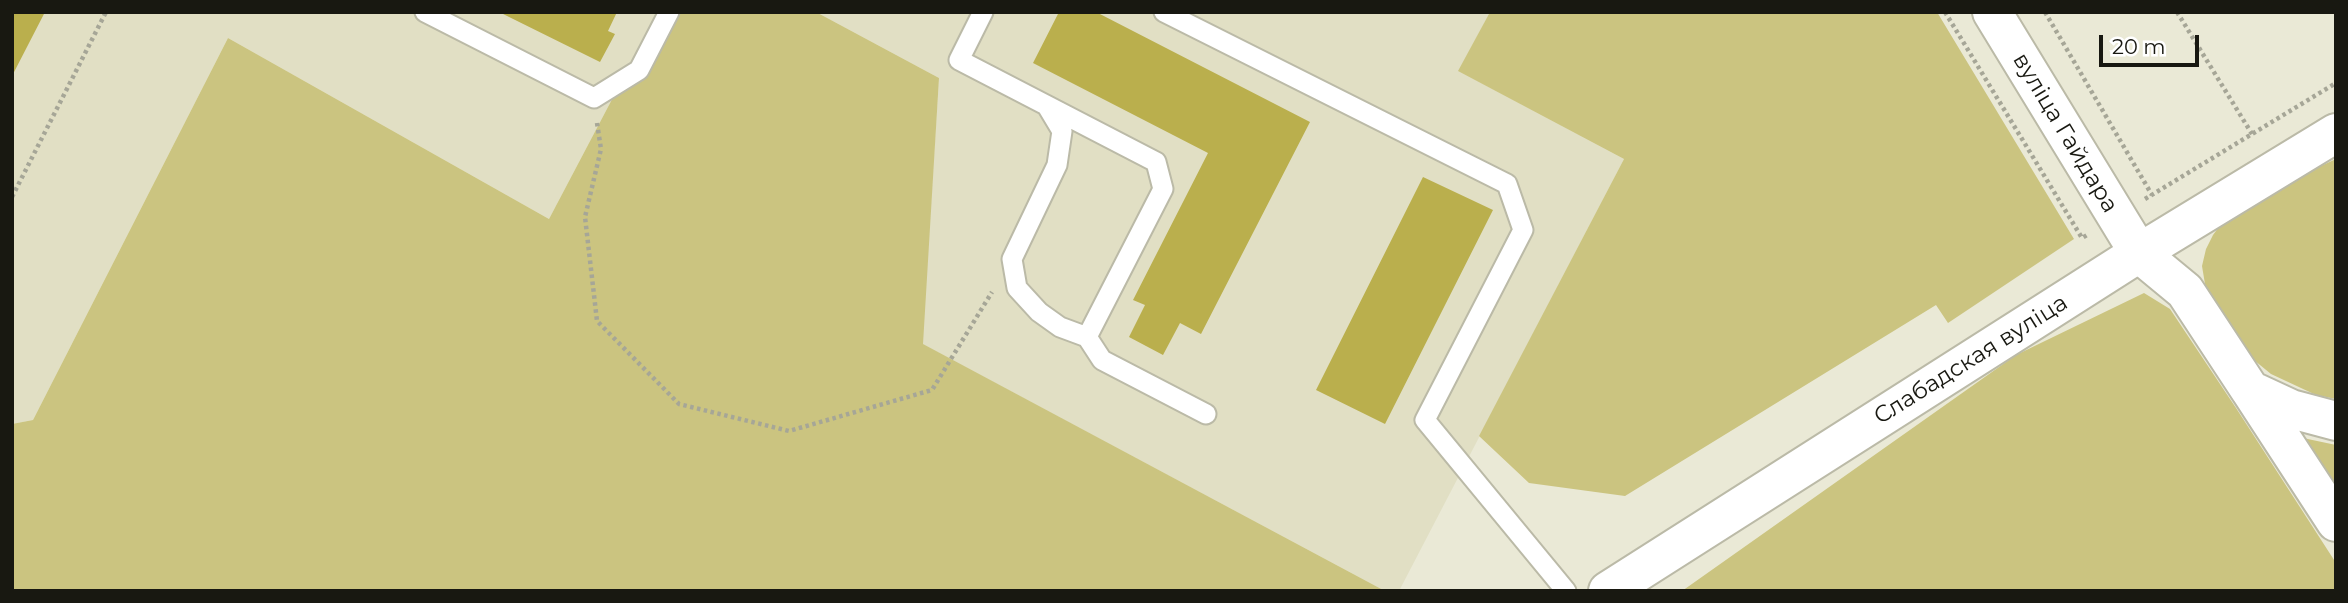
<!DOCTYPE html>
<meta charset="utf-8">
<style>
body{margin:0}
#map{position:relative;width:2348px;height:603px;overflow:hidden;background:#eae9d6;font-family:Montserrat,sans-serif}
canvas{display:block}
.frame{position:absolute;inset:0;border:14px solid #181811;pointer-events:none}
.scale{position:absolute;left:2099px;top:35px;width:100px;height:32px;box-sizing:border-box;border:4px solid #181811;border-top:0;padding-left:9px;font-size:21px;line-height:24px;white-space:nowrap;color:#181811;-webkit-text-stroke:5px #fff;paint-order:stroke}
</style>
<div id="map">
<canvas width="2348" height="603"></canvas>
<div class="frame"></div>
<div class="scale">20 m</div>
</div>
<script>
const context = document.querySelector('canvas').getContext('2d');
context.lineJoin = 'round';
function paint(path, color) {
  context.fillStyle = color;
  context.fill(path, 'evenodd');
}
function poly(rows) {
  const path = new Path2D();
  for (const r of rows) {
    path.moveTo(r[0], r[1]);
    for (let i = 2; i < r.length; i += 2) path.lineTo(r[i], r[i + 1]);
  }
  return path;
}
function strokePath(path, color, width, dash) {
  context.strokeStyle = color;
  context.lineWidth = width;
  context.lineCap = dash ? 'butt' : 'round';
  context.setLineDash(dash || []);
  context.stroke(path);
}
function write(font, color, halo, rows, align = 'center') {
  context.font = font + ' Montserrat,sans-serif';
  context.lineWidth = 5;
  context.setLineDash([]);
  context.textBaseline = 'middle';
  context.strokeStyle = halo;
  context.fillStyle = color;
  for (const [text, x, y, turn = 0] of rows) {
    context.save();
    context.translate(x, y);
    context.rotate((+turn || 0) * Math.PI / 180);
    context.textAlign = isNaN(turn) ? turn : align;
    if (halo) context.strokeText(text, 0, 0);
    context.fillText(text, 0, 0);
    context.restore();
  }
}
paint(poly([
 [12,12,658,12,549,219,228,38,33,420,12,424],
 [816,12,1490,12,1459,71,1624,159,1399,591,1385,591,922,344,939,78]
]), '#e1dfc4');
paint(poly([
 [658,12,816,12,939,78,923,344,1385,591,12,591,12,424,33,420,228,38,549,219],
 [1490,12,1937,12,2074,239,1948,323,1936,305,1625,496,1529,483,1479,436,1624,159,1458,71],
 [2336,159,2336,399,2316,395,2271,374,2249,356,2206,290,2202,266,2206,249,2213,235,2224,220,2277,186],
 [2144,293,2170,309,2236,408,2336,563,2336,591,1682,591,2016,355],
 [2303,438,2336,445,2336,488]
]), '#cbc480');
paint(poly([
 [12,12,45,12,12,76],
 [499,12,617,12,608,31,615,34,600,62],
 [1059,12,1096,12,1310,122,1201,334,1180,323,1163,355,1129,337,1145,305,1133,300,1208,153,1033,63],
 [1423,177,1493,210,1385,424,1316,390]
]), '#baaf4d');
const service = poly([
 [425,12,594,98,639,70,669,12],
 [983,12,959,60,1156,162,1163,189,1087,337,1102,360,1206,414],
 [1164,12,1507,184,1523,230,1425,420,1566,591],
 [1047,106,1062,131,1057,165,1012,259,1017,288,1039,312,1060,327,1087,337]
]);
const minor = poly([
 [2139,253,2185,291,2250,390,2291,409,2336,421],
 [2250,390,2336,522]
]);
const tertiary = poly([
 [1992,12,2139,253],
 [1608,591,2139,253,2336,133]
]);
strokePath(service, '#bbbaa7', 23);
strokePath(minor, '#bbbaa7', 42);
strokePath(tertiary, '#bbbaa7', 42);
strokePath(poly([
 [1945,12,2082,238,2087,235],
 [2045,12,2152,195],
 [2177,12,2252,134],
 [597,123,601,149,585,217,597,321,679,404,789,431,932,390,992,292],
 [12,197,106,12],
 [2145,199,2336,83]
]), '#a6a697', 4.5, [3.5, 3.5]);
strokePath(service, '#fff', 19);
strokePath(minor, '#fff', 38);
strokePath(tertiary, '#fff', 38);
write('23px', '#181811', '#fff', [
 ["вуліца Гайдара",2065,133,59],
 ["Слабадская вуліца",1971,360,-32]
]);
</script>
